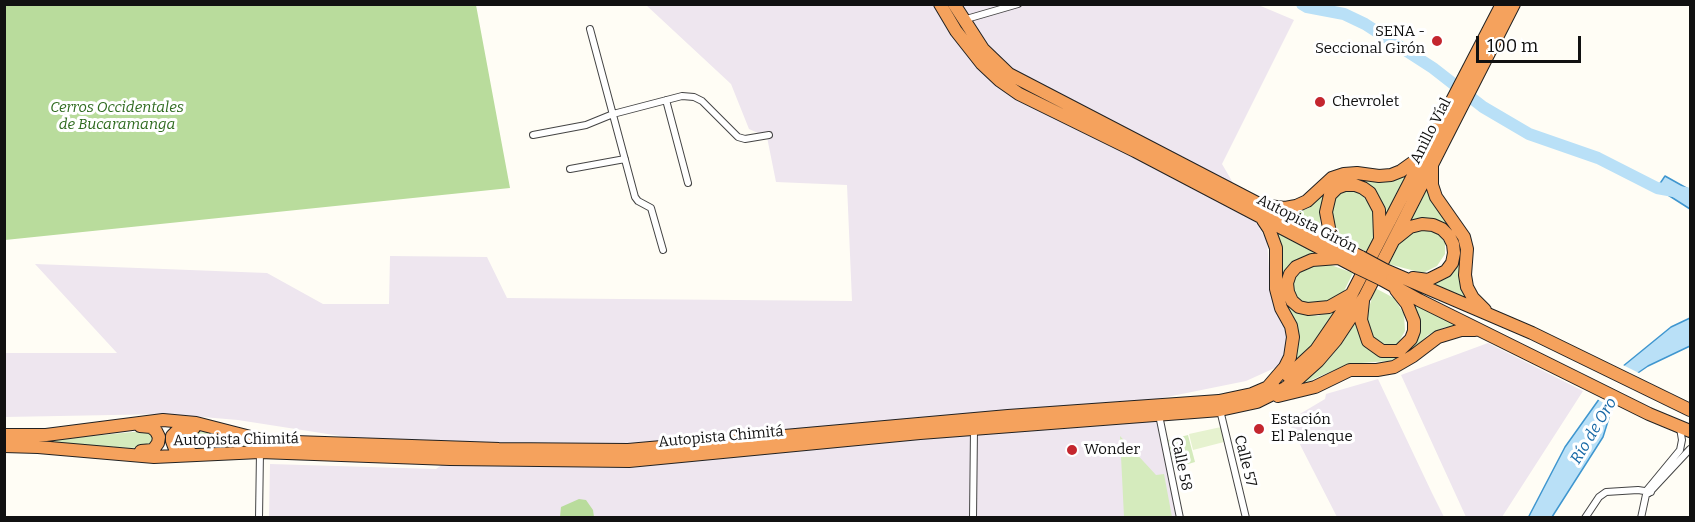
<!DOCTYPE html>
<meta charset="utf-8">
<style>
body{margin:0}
#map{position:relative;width:1695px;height:522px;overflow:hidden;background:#fffdf5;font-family:Bitter,serif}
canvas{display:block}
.frame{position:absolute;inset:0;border:6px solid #111;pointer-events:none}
.scale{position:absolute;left:1476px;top:36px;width:105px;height:27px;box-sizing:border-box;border:3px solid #111;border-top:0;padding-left:8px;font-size:18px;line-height:21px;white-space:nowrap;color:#111;-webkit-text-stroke:4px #fff;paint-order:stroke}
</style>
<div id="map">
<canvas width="1695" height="522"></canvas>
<div class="frame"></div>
<div class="scale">100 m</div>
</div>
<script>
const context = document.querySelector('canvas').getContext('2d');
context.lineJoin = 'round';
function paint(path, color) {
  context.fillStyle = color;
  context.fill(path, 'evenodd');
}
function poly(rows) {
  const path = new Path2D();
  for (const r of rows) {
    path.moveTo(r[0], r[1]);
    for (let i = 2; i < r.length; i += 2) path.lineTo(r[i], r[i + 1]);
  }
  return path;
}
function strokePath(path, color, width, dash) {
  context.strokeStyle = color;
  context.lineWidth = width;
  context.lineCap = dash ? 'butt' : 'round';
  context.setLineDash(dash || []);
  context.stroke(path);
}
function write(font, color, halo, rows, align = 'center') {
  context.font = font + ' Bitter,serif';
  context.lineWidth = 6;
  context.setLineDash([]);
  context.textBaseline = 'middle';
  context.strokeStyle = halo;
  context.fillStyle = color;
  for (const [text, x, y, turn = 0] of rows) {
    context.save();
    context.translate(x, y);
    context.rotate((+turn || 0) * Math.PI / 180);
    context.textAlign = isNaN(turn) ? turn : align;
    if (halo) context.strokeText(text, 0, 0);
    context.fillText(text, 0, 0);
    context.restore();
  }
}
paint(poly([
 [1256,4,1294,20,1222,164,1267,241,1271,296,1286,322,1289,348,1277,367,1246,381,1157,399,1179,517,269,517,270,464,436,469,450,459,449,453,238,420,167,414,5,417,4,353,117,353,35,264,267,273,323,304,389,304,390,256,487,257,507,298,852,301,847,185,776,182,767,137,749,129,731,84,646,5],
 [1488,343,1583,391,1502,517,1466,517,1401,375],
 [1378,379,1432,493,1444,517,1337,517,1288,421,1325,399,1326,394]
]), '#eee6ef');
paint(poly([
 [1414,167,1385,224,1382,208,1347,183,1320,213,1320,224,1324,234,1278,211,1293,213,1307,209,1339,179],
 [1428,181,1461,241,1459,275,1463,294,1470,302,1423,283,1453,271,1444,225,1406,226],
 [1351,189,1362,194,1370,206,1374,215,1373,243,1368,253,1344,238,1333,226,1331,206,1338,194],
 [1423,229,1438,234,1445,243,1445,254,1437,266,1423,273,1388,264,1400,242,1410,233],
 [1277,231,1320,255,1306,255,1291,264,1285,273,1298,312,1318,316,1341,306,1316,342,1292,364,1285,309,1278,273,1282,259],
 [1317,265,1331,265,1353,273,1343,293,1332,301,1317,304,1301,303,1294,295,1292,287,1294,280,1303,269],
 [1375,288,1394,298,1404,314,1405,331,1397,345,1386,345,1374,338,1368,327,1367,314],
 [1413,303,1461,327,1445,327,1428,335,1411,351,1401,357,1388,361,1348,364,1300,385,1329,359,1345,339,1357,319,1360,337,1367,348,1378,355,1413,344],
 [143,431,152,433,154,441,148,447,140,448,92,447,41,441],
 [190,431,219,433,238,438,257,447,184,448,177,443,178,435],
 [1188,435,1195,462,1175,468,1168,440],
 [1120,436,1156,475,1164,474,1172,517,1124,517]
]), '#d5ebbd');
paint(poly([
 [4,5,476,5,510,188,5,240],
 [579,499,586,500,593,510,594,517,560,517,561,507]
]), '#b9dc9c');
paint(poly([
 [1221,427,1224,442,1193,450,1189,434]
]), '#e6f2cf');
const water = poly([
 [1665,176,1690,190,1690,209,1657,188,1665,176],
 [1690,318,1690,346,1648,366,1632,377,1614,402,1603,437,1552,517,1528,518,1565,447,1622,367,1671,327,1690,318]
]);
paint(water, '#b9e0f7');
strokePath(water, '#3f96cf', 1.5);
paint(poly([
 [1621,364,1641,374,1634,380,1617,404,1615,410,1597,399]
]), '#fffdf5');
strokePath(poly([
 [1302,4,1307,7,1344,14,1365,24,1433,68,1483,107,1529,134,1598,158,1657,188,1690,194]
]), '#b9e0f7', 12);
const street = poly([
 [963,20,1018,4],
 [590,29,635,197,638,201,651,208,663,250],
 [666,100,688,183],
 [533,135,586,125,613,114,682,96,694,97,702,101,738,137,745,139,769,135],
 [570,169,625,159],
 [1220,410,1246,518],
 [1159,415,1180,518],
 [1649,493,1690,449],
 [259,518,260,452],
 [973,518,974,429],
 [1585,518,1599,497,1606,492,1638,490,1651,492],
 [1641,518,1647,490,1680,450,1682,440,1680,428]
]);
const highway = poly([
 [940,4,956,31,982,64,999,80,1019,94,1135,151,1356,267],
 [954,4,983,49,1009,74,1361,257],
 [1432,165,1432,185,1436,197,1464,237,1467,249,1465,275,1467,287,1473,298,1485,310],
 [1268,206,1285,208,1296,206,1307,201,1332,178,1344,174,1357,173,1379,176,1391,175,1401,171,1422,156],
 [1263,220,1269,229,1276,248,1276,289,1281,308,1291,326,1293,337,1290,357,1285,367,1267,388],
 [1395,239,1410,227,1422,224,1433,225,1442,229,1449,236,1453,244,1454,253,1452,263,1446,271,1428,280,1413,278],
 [1340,245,1330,233,1326,212,1330,195,1337,188,1345,185,1355,185,1363,188,1370,193,1379,210,1380,238],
 [1338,258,1312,260,1296,267,1290,274,1287,283,1288,292,1292,301,1299,307,1308,309,1329,307,1352,294],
 [1385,270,1532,333,1690,410],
 [1381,279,1419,300,1649,414,1690,431],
 [1363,301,1361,320,1368,341,1382,351,1399,351,1411,339,1414,331,1414,321,1407,304,1396,290],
 [1288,376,1316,350,1344,309,1502,4],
 [1278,396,1315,387,1350,370,1377,370,1394,367,1413,356,1438,337,1461,330,1475,330],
 [140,426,151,427,156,431,159,437,158,443,153,450,141,451],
 [4,435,46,435,163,420,196,423,266,441,499,449,628,450,1008,416,1219,401,1252,394,1273,385],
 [4,446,38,447,154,457,260,452,450,459,629,461,920,433,1220,410,1257,402,1285,388,1298,379,1318,361,1336,340,1365,296,1514,4],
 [190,452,183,452,175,449,172,441,172,436,180,428,194,428]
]);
strokePath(street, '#444', 8);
strokePath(highway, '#222', 14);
strokePath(street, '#fff', 6);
strokePath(highway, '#f5a25d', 12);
const highwayBridge = poly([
 [1361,257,1385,270],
 [1356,267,1381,279]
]);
strokePath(highwayBridge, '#222', 14, []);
strokePath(highwayBridge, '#f5a25d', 12);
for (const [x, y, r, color] of [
 [1437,41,6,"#c4262e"],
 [1320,102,6,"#c4262e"],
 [1259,429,6,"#c4262e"],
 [1072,450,6,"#c4262e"]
]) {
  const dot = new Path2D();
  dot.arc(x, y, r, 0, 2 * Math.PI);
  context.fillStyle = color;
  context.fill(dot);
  strokePath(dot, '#fff', 2);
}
write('15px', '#111', '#fff', [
 ["SENA -",1425,32,"right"],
 ["Seccional Girón",1425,49,"right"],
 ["Chevrolet",1332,102],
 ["Estación",1271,420],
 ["El Palenque",1271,437],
 ["Wonder",1084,450]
], 'left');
write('italic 15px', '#2f6b1f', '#fff', [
 ["Cerros Occidentales",117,108],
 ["de Bucaramanga",117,125]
]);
write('15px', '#111', '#fff', [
 ["Anillo Víal",1431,131,-63],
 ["Autopista Girón",1307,224,27],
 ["Autopista Chimitá",721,437,-5],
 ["Autopista Chimitá",236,440,-1],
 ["Calle 57",1245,461,76],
 ["Calle 58",1181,464,78]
]);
write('italic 16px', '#1768a6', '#fff', [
 ["Río de Oro",1594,431,-59]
]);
</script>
